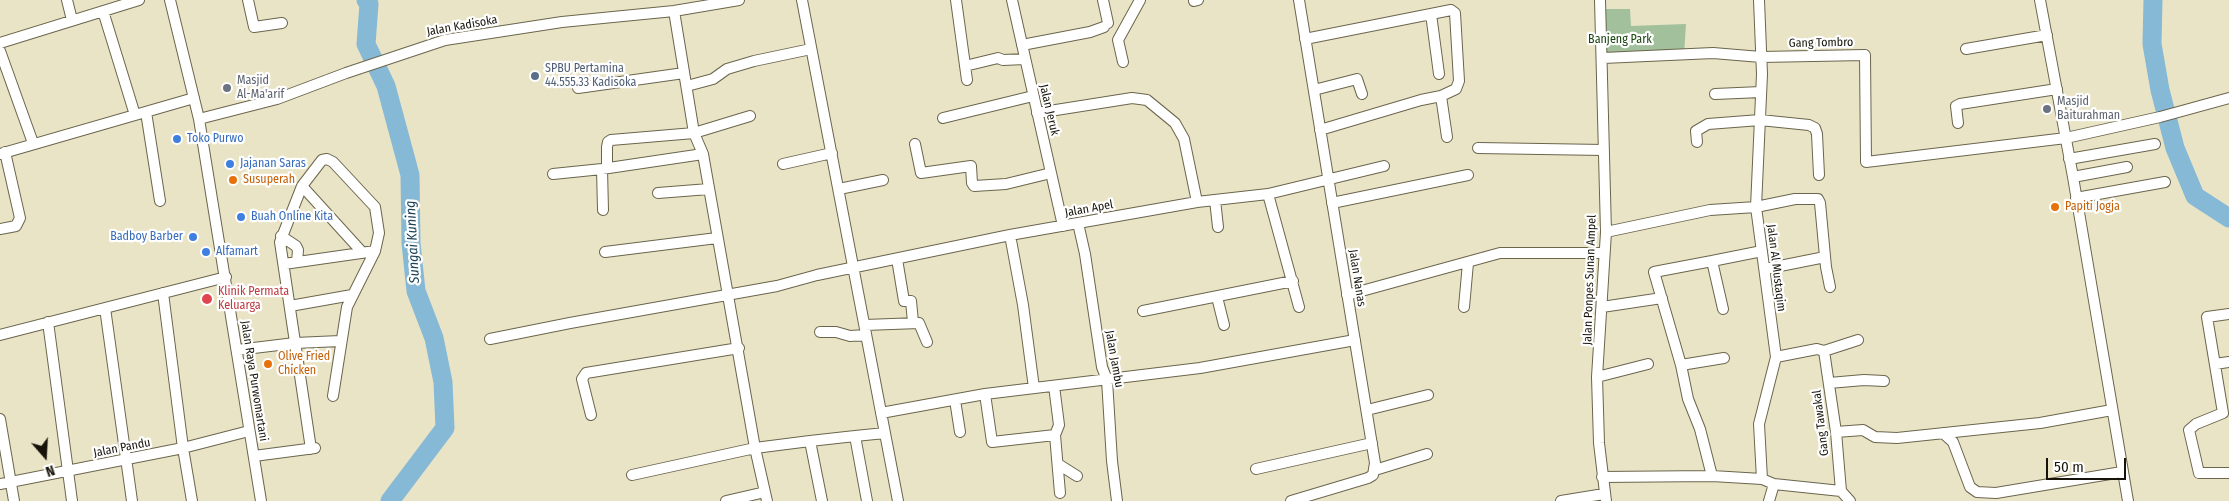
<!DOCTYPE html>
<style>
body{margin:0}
#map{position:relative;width:2229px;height:501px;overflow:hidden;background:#eae4c7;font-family:"Fira Sans Condensed",sans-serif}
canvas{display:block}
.north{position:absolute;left:20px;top:431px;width:50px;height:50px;-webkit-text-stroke:4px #fff;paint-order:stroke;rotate:161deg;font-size:14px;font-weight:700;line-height:20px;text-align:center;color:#16140a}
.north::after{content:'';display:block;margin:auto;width:18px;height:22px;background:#16140a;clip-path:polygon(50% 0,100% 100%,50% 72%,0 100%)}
.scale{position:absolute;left:2046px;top:458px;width:80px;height:22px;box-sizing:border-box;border:2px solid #16140a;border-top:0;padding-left:6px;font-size:15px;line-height:18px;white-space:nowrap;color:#16140a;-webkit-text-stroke:4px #fff;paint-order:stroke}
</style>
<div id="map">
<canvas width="2229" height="501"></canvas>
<div class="north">N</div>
<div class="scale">50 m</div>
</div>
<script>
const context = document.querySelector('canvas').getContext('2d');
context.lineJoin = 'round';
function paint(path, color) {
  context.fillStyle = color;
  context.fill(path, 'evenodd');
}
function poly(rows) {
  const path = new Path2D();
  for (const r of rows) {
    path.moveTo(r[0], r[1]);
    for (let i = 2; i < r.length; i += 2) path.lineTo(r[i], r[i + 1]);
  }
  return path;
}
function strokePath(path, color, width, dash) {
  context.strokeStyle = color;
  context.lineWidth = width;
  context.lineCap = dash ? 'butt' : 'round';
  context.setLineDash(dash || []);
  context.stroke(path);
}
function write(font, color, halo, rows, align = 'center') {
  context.font = font + ' "Fira Sans Condensed",sans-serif';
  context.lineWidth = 4.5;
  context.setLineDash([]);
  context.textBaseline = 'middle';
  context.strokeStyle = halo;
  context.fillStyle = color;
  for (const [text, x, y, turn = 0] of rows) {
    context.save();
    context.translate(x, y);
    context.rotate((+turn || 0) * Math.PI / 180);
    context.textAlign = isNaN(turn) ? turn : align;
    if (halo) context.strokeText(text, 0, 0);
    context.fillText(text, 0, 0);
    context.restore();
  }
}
paint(poly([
 [1600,9,1630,9,1631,26,1686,24,1684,55,1603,58]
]), '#a1c09b');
strokePath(poly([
 [366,0,369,4,366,44,386,86,410,175,411,243,416,291,434,338,443,382,445,428,390,501],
 [2153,0,2152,44,2160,90,2175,148,2195,196,2229,218]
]), '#86b9d5', 19);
const minor = poly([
 [67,0,72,20],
 [170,0,199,119,261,501],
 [248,0,254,27,282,23],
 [802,0,898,501],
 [956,0,967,80],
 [1012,0,1063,226],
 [1103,0,1108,23],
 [1600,0,1606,232,1597,377,1599,443,1606,501],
 [1759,0,1762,74,1756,207,1776,357,1759,424,1762,479],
 [2040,0,2073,177,2128,501],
 [1194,1,1198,0],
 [103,11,135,115],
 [674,11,694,133,703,154,755,448,767,501],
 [1431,14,1439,74],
 [1305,39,1451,10,1455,13,1459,81,1456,89,1441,96,1421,100,1320,130],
 [0,43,139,0],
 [1022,45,1090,32,1104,27],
 [1966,49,2047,35],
 [0,51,33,143],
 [1603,58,1713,53,1761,57,1865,55,1866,162,2066,138,2160,117,2229,98],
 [1123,62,1118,40,1140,0],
 [965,66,998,58,1003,60,1025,59],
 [687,86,713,79,727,69,754,61,811,49],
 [578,88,684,73],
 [1314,90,1357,79,1362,94],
 [1715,94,1761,92],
 [1441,96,1447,137],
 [146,112,160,201],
 [1037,113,1132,98,1147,100,1175,123,1184,139,1197,202],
 [943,118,1033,96],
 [199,119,277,99,346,73,445,40,562,22,674,11,739,0],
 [1958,123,1956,106,1960,104,2057,89],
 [1697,142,1696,131,1708,124,1760,120,1809,125,1815,128,1817,134,1819,175],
 [915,144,921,173,971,166,972,183,974,186,1006,184,1051,173],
 [1478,148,1604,150],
 [0,154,194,98],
 [2069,159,2155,144],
 [783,164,832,153],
 [607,168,607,147,608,142,611,140,694,133,750,116],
 [602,169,603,210],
 [553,174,602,169,703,154],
 [2073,177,2127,167],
 [302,186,362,252],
 [839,189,883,180],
 [658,193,709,189],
 [1268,194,1299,307],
 [2076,198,2165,182],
 [1215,200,1218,227],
 [1332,203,1468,175],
 [1078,223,1085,254,1102,367,1107,380,1112,461,1117,501],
 [0,229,16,226,20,218,5,152],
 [1606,232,1710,210,1756,207,1795,199,1818,199,1820,203,1826,267,1830,287],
 [1010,235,1023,305,1034,388],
 [281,236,296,246,298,250,297,262],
 [605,252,717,238],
 [897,259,904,301,911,301,913,322],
 [284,264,375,251],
 [1765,269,1825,257],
 [163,293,183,448,192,501],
 [1347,295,1500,253,1604,253],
 [1217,297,1224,325],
 [290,306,352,295],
 [1464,307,1468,263],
 [1602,307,1662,298],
 [105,308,132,501],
 [1723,309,1712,261,1762,251],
 [1143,311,1293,281],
 [2229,314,2207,317,2223,413,2196,424,2189,430,2199,473,2229,473],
 [48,322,72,501],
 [865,325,919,323,927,342],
 [820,332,836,332,850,336,866,335],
 [0,335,226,277],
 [490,339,570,323,777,286,817,275,1010,235,1197,202,1268,194,1384,166],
 [237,350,295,343,340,341],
 [1824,351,1836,432,1841,491],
 [1824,351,1858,340],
 [1776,357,1817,349,1824,351],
 [2215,364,2229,362],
 [1681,365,1724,358],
 [1597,377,1648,364],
 [1829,383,1864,380,1884,381],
 [1054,386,1059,425,1055,435,1060,493],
 [985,394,992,442,1055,435],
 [955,400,960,432],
 [1367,410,1428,395],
 [881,413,985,394,1200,368,1355,340],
 [591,415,582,379,586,373,739,348],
 [0,419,14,501],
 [1836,432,1863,430,1875,437,1897,438,2040,423,2112,410],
 [1943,433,1953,442,1970,487,1977,492,1996,493,2122,472],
 [810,441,855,436],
 [311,449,280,242,302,186,322,160,327,159,333,162,375,207,379,233,375,251,347,307,333,396],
 [254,456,315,448],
 [1058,464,1077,476],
 [1256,469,1372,443],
 [1375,470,1427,454],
 [632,475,755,448,810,441,822,501],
 [1712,476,1700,429,1688,399,1681,365,1654,272,1712,261],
 [1602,477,1712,476,1762,479,1774,484,1841,491,1850,501],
 [0,484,183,448,249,431],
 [726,501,765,492],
 [867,501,855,436,885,433],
 [1291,501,1368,478,1373,475,1375,463,1299,0],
 [1561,501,1604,494],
 [1769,501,1774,484]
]);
strokePath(minor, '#6a654c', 12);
strokePath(minor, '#fff', 10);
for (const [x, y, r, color] of [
 [535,76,5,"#5c6f8a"],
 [227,88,5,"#6b7280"],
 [2047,109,5,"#6b7280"],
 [177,139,5,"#3f7fe0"],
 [230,164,5,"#3f7fe0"],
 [233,180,5,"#e8710a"],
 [2055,207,5,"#e8710a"],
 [241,217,5,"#3f7fe0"],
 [193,237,5,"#3f7fe0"],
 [206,252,5,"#3f7fe0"],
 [207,299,6,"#e0444e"],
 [268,364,5,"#e8710a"]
]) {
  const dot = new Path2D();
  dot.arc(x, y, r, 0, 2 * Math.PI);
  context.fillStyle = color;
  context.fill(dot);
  strokePath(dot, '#fff', 2);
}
write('12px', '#16140a', '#fff', [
 ["Jalan Kadisoka",462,26,-10],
 ["Gang Tombro",1821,43,-1],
 ["Jalan Jeruk",1049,110,77],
 ["Jalan Apel",1089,209,-10],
 ["Jalan Al Mustaqim",1776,268,83],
 ["Jalan Nanas",1357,278,81],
 ["Jalan Ponpes Sunan Ampel",1590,280,-88],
 ["Jalan Jambu",1114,359,80],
 ["Jalan Raya Purwomartani",254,381,81],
 ["Gang Tawakal",1821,423,-97],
 ["Jalan Pandu",122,448,-11]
]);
write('12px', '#18450d', '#fff', [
 ["Banjeng Park",1620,40]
]);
write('12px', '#4e5e75', '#fff', [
 ["SPBU Pertamina",545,69],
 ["44.555.33 Kadisoka",545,83]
], 'left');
write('12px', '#5b616d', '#fff', [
 ["Masjid",237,81],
 ["Al-Ma'arif",237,95],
 ["Masjid",2057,102],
 ["Baiturahman",2057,116]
], 'left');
write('12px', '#366cbe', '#fff', [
 ["Toko Purwo",187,139],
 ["Jajanan Saras",240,164],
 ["Buah Online Kita",251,217],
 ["Badboy Barber",183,237,"right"],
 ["Alfamart",216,252]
], 'left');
write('12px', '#c56008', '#fff', [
 ["Susuperah",243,180],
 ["Papiti Jogja",2065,207],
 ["Olive Fried",278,357],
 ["Chicken",278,371]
], 'left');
write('12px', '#be3a42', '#fff', [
 ["Klinik Permata",218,292],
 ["Keluarga",218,306]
], 'left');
write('italic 14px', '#1a4358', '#fff', [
 ["Sungai Kuning",413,242,-93]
]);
</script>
